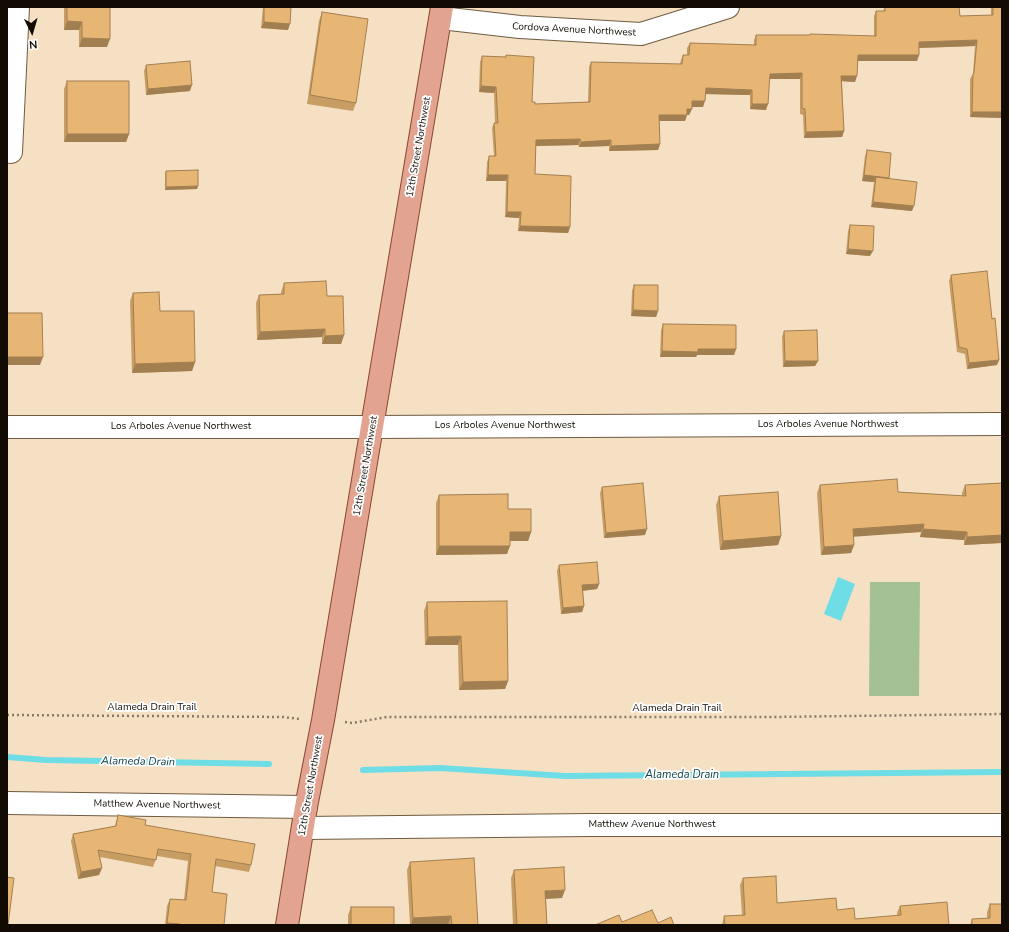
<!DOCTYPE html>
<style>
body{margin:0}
#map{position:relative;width:1009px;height:932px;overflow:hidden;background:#f6e0c3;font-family:"Nunito Sans",sans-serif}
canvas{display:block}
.frame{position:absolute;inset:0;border:8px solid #120b03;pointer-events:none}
.north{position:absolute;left:12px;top:12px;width:40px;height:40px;-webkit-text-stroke:3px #fff;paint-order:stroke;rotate:175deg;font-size:11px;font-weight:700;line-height:16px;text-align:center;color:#120b03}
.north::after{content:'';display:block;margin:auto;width:14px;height:18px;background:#120b03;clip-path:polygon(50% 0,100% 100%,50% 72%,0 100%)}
</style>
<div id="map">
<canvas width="1009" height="932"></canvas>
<div class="frame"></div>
<div class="north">N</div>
</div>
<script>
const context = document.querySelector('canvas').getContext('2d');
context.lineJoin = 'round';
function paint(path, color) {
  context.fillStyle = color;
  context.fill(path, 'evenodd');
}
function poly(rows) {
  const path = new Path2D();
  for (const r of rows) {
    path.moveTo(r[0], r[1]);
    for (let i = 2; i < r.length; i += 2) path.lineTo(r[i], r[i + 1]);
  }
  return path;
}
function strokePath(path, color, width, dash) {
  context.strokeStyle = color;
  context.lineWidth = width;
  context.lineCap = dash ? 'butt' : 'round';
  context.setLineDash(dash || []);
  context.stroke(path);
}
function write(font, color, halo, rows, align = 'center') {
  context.font = font + ' "Nunito Sans",sans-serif';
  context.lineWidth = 3.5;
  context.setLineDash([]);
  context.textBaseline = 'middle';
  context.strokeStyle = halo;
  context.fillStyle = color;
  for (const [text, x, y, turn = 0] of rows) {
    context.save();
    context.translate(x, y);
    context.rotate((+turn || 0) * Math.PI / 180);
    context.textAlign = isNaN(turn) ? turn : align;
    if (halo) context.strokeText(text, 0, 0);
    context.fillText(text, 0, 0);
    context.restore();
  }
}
paint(poly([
 [870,582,920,582,919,696,869,696]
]), '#a3c194');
paint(poly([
 [838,577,855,584,841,621,824,614]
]), '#6edde6');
strokePath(poly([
 [7,757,46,760,269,764],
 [363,770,440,768,565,776,1002,772]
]), '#6edde6', 6);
const minor = poly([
 [441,18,520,27,641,34,728,7],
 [11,152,18,7],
 [7,427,372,427,1002,424],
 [7,803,306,807],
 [303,828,591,825,1002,825]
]);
const major = poly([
 [287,925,306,807,323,720,442,7]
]);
strokePath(minor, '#6e5b42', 24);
strokePath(major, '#8c4730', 24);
strokePath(poly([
 [7,715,283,717,300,719],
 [345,722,352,723,387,717,773,717,1002,714]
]), '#887a67', 2.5, [2, 3]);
strokePath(minor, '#fff', 22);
strokePath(major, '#e2a491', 22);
paint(poly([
 [64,7,110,7,107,47,79,47,79,30,64,30],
 [263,7,291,7,288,30,261,28],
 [885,7,960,16,991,15,991,7,1002,7,1002,118,970,117,970,79,973,74,975,46,919,48,919,55,917,61,857,61,855,82,842,81,844,131,842,137,804,138,803,115,800,114,800,79,769,79,766,110,750,109,750,95,705,94,703,107,692,107,689,115,687,115,685,121,659,121,660,144,658,150,609,151,609,146,579,147,578,145,536,146,535,174,570,227,568,233,518,231,519,218,505,217,506,181,486,181,487,162,489,156,494,156,492,128,494,123,495,123,494,93,479,92,480,62,482,56,505,57,506,55,532,102,535,104,588,102,589,67,591,62,680,64,681,60,683,55,687,55,687,48,690,43,754,45,754,40,756,35,874,36,874,16,876,11,883,11],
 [322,12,356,103,353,111,307,104,319,21],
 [146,65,190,91,146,95,144,71],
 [67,81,129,134,126,142,64,142,64,89],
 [867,150,912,211,871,207,874,182,862,181,865,156],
 [166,171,198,186,197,189,165,190,165,173],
 [850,225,870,256,846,254,848,231],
 [951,275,992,319,999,360,997,365,967,369,965,354,957,352,949,281],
 [284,283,344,335,341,344,322,344,322,337,257,340,256,303,259,295,281,294,281,292],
 [634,285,658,311,656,317,631,316,632,291],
 [133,293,160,311,195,362,192,371,132,373,130,301],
 [663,324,736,349,734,355,697,355,696,357,660,357,661,330],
 [784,331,818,361,815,366,783,367,782,337],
 [1002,483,1002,561,1001,543,964,545,964,540,920,537,921,532,853,536,854,545,851,553,821,555,817,493,820,485,898,492,962,496,962,493,965,485],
 [602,487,645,535,604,538,600,493],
 [439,495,508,509,531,532,528,541,510,541,507,554,436,555,436,503],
 [719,496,781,536,778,545,720,550,716,505],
 [559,565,599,584,597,589,583,591,584,606,582,612,561,614,557,571],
 [427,602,508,681,505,689,459,690,458,645,425,645,424,611],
 [118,815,251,865,249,872,215,866,212,892,224,925,165,925,167,906,170,899,184,900,188,861,157,856,153,867,100,857,102,868,99,875,78,879,71,841,73,834,115,826],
 [410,862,478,925,410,925,407,870],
 [514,870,562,898,546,899,547,925,513,925,511,878],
 [743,878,777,903,837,910,855,919,897,916,897,913,900,906,949,925,722,925,724,916,742,915,740,885],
 [990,904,1002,925,987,918,987,912],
 [351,907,394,925,348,925,348,915],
 [972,919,972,925,970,925]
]), '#c89d64');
paint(poly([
 [67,21,82,22,79,30,64,30],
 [264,22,290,24,288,30,261,28],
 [82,38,110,39,107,47,79,47],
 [977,40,975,46,917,48,919,42],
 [858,55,919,55,917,61,856,61],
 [802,73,800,79,768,79,770,74],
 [841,76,857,76,855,82,839,81],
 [192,85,190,91,146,95,148,89],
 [481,86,496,87,494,93,479,92],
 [706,88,752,90,750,95,704,94],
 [692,101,705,101,703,107,690,107],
 [752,104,768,104,766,110,750,109],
 [687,109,692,109,689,115,685,115],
 [972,112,1002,112,1002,118,970,117],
 [659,115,687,115,685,121,657,121],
 [844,131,842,137,804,138,806,132],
 [67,134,129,134,126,142,64,142],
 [580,139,578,145,534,146,536,140],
 [611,140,609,146,579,147,581,142],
 [660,144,658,150,609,151,611,146],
 [488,175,508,175,506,181,486,181],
 [864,175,889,178,886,184,876,177,874,182,862,181],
 [198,186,197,189,165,190,166,187],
 [873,202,914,206,912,211,871,207],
 [507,212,521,212,519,218,505,217],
 [520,226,570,227,568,233,518,231],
 [848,249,873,251,870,256,846,254],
 [633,310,658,311,656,317,631,316],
 [325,329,322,337,257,340,260,332],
 [344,335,341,344,322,344,325,336],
 [698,349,736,349,734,355,697,355,696,357,660,357,662,351],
 [7,357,43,357,40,365,7,365],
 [999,360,997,365,967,369,969,363],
 [785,361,818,361,815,366,783,367],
 [195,362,192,371,132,373,135,364],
 [924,524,921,532,850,537,853,529],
 [647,529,645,535,604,538,606,533],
 [923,529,967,532,964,540,920,537],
 [510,532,531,532,528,541,507,541],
 [1002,535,1002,541,1001,543,964,545,967,537],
 [781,536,778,545,720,550,723,541],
 [854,545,851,553,821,555,824,547],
 [439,546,510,546,507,554,436,555],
 [599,584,597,589,580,591,582,585],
 [584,606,582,612,561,614,563,608],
 [461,636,458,645,425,645,428,637],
 [508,681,505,689,459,690,463,682],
 [102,868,99,875,78,879,81,872],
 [565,890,562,898,542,899,545,891],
 [451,916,448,925,411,925,413,918],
 [167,923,180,924,180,925,166,925]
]), '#a27f51');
const building = poly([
 [67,7,110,7,110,39,82,38,82,22,67,21,67,7],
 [264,7,291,7,290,24,264,22,264,7],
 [885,7,959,7,960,16,993,15,993,7,1002,7,1002,112,972,112,973,74,974,73,977,40,919,42,919,55,858,55,857,76,841,76,844,131,806,132,805,109,802,108,802,73,770,74,768,104,752,104,752,90,706,88,705,101,692,101,692,109,687,109,687,115,659,115,660,144,611,146,611,140,581,142,580,139,536,140,535,174,571,176,570,227,520,226,521,212,507,212,508,175,488,175,489,156,496,156,494,123,498,123,496,87,481,86,482,56,506,57,506,55,534,57,532,102,535,102,535,104,590,102,591,62,682,64,683,55,689,55,690,43,756,45,756,35,810,35,810,34,876,36,876,11,885,11,885,7],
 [322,12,368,19,356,103,310,95,322,12],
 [190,61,192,85,148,89,146,65,190,61],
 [67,81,129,81,129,134,67,134,67,81],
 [867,150,891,153,889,178,864,175,867,150],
 [198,170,198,186,166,187,166,171,198,170],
 [876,177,917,182,914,206,873,202,876,177],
 [850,225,874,226,873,251,848,249,850,225],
 [987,271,992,319,995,318,999,360,969,363,967,349,959,347,951,275,987,271],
 [326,281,327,296,343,296,344,335,325,336,325,329,260,332,259,295,284,294,284,283,326,281],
 [634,285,658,285,658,311,633,310,634,285],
 [159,292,160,311,194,311,195,362,135,364,133,293,159,292],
 [7,313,42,313,43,357,7,357,7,313],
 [663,324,736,325,736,349,698,349,698,352,662,351,663,324],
 [817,330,818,361,785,361,784,331,817,330],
 [897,479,898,492,966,496,965,485,1002,483,1002,535,967,537,967,532,923,529,924,524,853,529,854,545,824,547,820,485,897,479],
 [643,483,647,529,606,533,602,487,643,483],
 [778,492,781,536,723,541,719,496,778,492],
 [508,494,508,509,531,509,531,532,510,532,510,546,439,546,439,495,508,494],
 [597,562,599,584,582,585,584,606,563,608,559,565,597,562],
 [507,601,508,681,463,682,461,636,428,637,427,602,507,601],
 [118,815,146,820,145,825,255,844,251,865,216,859,212,892,227,894,224,925,180,925,180,924,167,923,170,899,186,900,191,854,158,849,156,860,98,850,102,868,81,872,73,834,116,826,118,815],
 [474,858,478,925,452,925,451,916,413,918,410,862,474,858],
 [564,867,565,890,545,891,547,925,517,925,514,870,564,867],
 [776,876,777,903,836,898,837,910,854,908,855,919,901,915,900,906,947,902,949,925,725,925,724,916,745,915,743,878,776,876],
 [7,877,14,878,8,925,7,925,7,877],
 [990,904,1002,904,1002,925,972,925,972,919,990,918,990,904],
 [351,907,394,907,394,925,351,925,351,907],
 [652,910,658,923,671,917,674,925,595,925,619,915,622,922,652,910]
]);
paint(building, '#e8b674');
strokePath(building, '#a27f51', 1);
write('10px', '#120b03', '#fff', [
 ["Cordova Avenue Northwest",574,30,3],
 ["12th Street Northwest",419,147,-80],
 ["Los Arboles Avenue Northwest",828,425],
 ["Los Arboles Avenue Northwest",505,426],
 ["Los Arboles Avenue Northwest",181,427],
 ["12th Street Northwest",366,466,-80],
 ["Alameda Drain Trail",152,708],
 ["Alameda Drain Trail",677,709],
 ["12th Street Northwest",311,786,-80],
 ["Matthew Avenue Northwest",157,805,1],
 ["Matthew Avenue Northwest",652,825]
]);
write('italic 11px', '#0c4145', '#fff', [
 ["Alameda Drain",138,762,1],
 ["Alameda Drain",682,775]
]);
</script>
